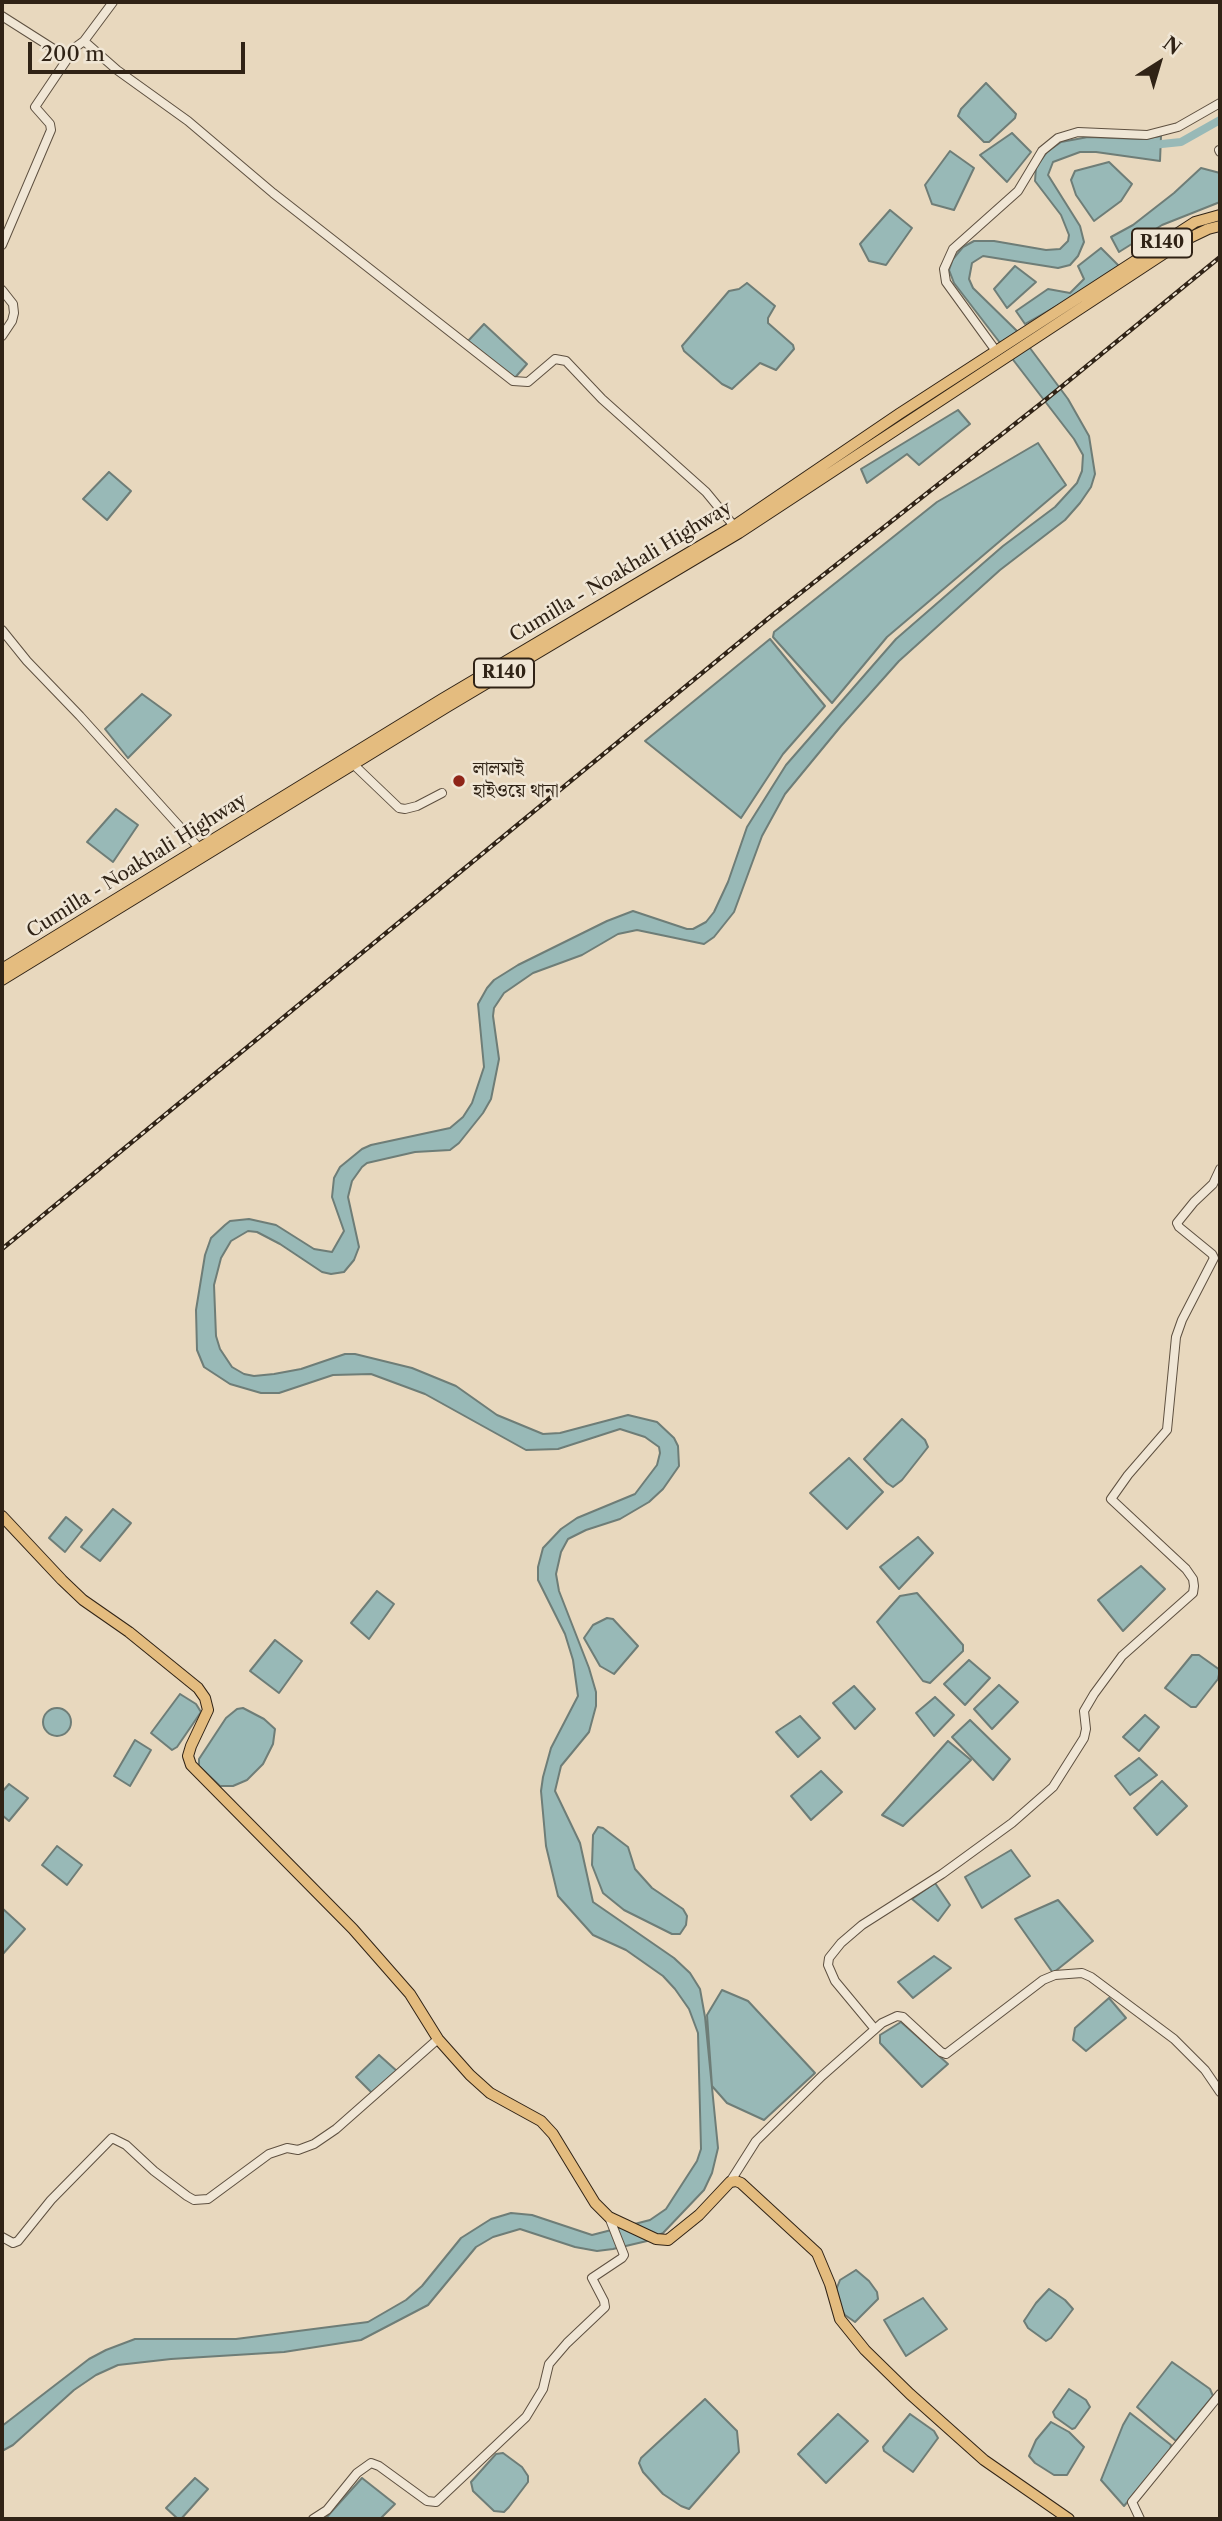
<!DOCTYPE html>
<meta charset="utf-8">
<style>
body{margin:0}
#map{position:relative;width:1222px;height:2521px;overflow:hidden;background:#e8d8be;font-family:"Libre Caslon Text",serif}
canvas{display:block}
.frame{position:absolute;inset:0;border:4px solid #302316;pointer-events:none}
.north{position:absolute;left:1124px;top:28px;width:70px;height:70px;-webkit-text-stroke:5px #f0e6d5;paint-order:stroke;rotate:37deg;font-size:19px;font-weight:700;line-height:28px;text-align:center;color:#302316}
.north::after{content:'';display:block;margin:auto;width:24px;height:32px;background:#302316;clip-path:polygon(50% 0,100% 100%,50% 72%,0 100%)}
.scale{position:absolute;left:28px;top:42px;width:217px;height:32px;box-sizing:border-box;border:4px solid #302316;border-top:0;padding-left:9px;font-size:21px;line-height:24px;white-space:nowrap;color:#302316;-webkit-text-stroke:5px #f0e6d5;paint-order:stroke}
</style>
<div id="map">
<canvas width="1222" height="2521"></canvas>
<div class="frame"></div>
<div class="north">N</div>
<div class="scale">200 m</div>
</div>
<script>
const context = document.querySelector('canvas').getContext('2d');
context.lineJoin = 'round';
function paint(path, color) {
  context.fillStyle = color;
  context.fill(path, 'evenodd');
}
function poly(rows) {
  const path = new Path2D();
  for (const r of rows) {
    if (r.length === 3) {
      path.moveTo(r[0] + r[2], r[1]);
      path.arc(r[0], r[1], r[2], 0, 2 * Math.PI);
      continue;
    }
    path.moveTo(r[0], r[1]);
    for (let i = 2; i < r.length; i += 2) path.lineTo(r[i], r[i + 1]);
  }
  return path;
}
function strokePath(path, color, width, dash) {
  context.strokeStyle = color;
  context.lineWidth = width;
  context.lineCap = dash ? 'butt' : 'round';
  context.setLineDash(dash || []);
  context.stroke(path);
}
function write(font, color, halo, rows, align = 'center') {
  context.font = font + ' "Libre Caslon Text","Noto Serif Bengali",serif';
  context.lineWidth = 5;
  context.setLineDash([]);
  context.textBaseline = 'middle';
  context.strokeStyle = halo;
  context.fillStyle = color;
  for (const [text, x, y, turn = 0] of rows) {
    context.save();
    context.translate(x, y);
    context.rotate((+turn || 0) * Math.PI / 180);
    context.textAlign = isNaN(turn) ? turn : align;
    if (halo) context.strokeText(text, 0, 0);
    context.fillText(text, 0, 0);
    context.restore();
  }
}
const water = poly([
 [986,83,1016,114,1015,118,989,142,984,142,958,116,961,109,986,83],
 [1012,133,1031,152,1007,182,980,155,1012,133],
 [1161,136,1160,161,1096,152,1080,152,1053,162,1048,175,1080,226,1084,242,1078,256,1070,265,1058,268,983,256,972,263,969,279,973,288,1018,332,1068,399,1089,436,1095,474,1091,487,1080,503,1065,520,1000,570,899,661,841,726,785,794,762,836,734,912,714,937,704,944,637,930,618,934,582,955,533,973,504,993,494,1008,493,1016,499,1059,491,1099,483,1113,459,1143,450,1150,415,1152,367,1163,362,1167,352,1181,348,1197,359,1247,354,1260,344,1272,331,1274,322,1272,280,1244,257,1232,248,1231,231,1241,221,1258,214,1285,216,1336,220,1349,232,1367,244,1374,254,1376,274,1374,301,1369,345,1354,355,1354,412,1368,456,1386,497,1415,543,1434,560,1433,628,1415,657,1422,674,1438,678,1446,679,1466,663,1489,649,1502,620,1519,586,1530,568,1539,561,1552,556,1574,559,1591,589,1668,596,1692,596,1706,589,1732,561,1766,555,1791,580,1843,593,1902,674,1958,690,1973,700,1989,705,2017,718,2148,712,2173,704,2190,663,2233,647,2241,613,2249,597,2251,575,2247,520,2229,493,2237,476,2247,428,2305,361,2340,284,2352,171,2359,118,2365,96,2375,74,2390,13,2445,2,2451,2,2426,89,2359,106,2350,135,2339,236,2339,368,2322,406,2300,422,2286,461,2238,491,2219,511,2213,532,2215,592,2235,650,2220,666,2209,697,2161,701,2149,698,2033,689,2009,675,1989,663,1976,626,1950,593,1935,558,1896,546,1846,541,1791,543,1777,551,1748,578,1696,573,1660,565,1634,538,1580,538,1567,543,1548,561,1529,577,1518,635,1494,657,1465,660,1453,659,1447,645,1437,620,1429,558,1449,526,1450,425,1394,371,1374,333,1375,279,1393,261,1393,230,1384,204,1367,197,1350,196,1310,205,1255,211,1238,225,1225,230,1221,249,1219,276,1225,314,1249,332,1252,344,1231,332,1197,334,1178,340,1167,362,1149,371,1145,450,1128,463,1117,472,1103,484,1067,478,1004,487,988,494,980,518,965,607,921,633,911,687,929,693,929,706,922,714,912,728,882,747,827,786,765,896,639,1003,546,1055,507,1077,483,1082,471,1083,455,1074,439,954,283,949,270,953,259,963,247,974,241,994,241,1046,250,1060,249,1068,241,1069,235,1061,215,1035,181,1036,167,1047,152,1061,142,1088,137,1141,139,1161,136],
 [950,151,974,168,954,210,932,204,925,185,950,151],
 [1109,162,1132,184,1121,201,1094,221,1076,195,1071,180,1075,171,1109,162],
 [1201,168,1220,173,1220,202,1162,225,1119,252,1111,237,1133,225,1174,193,1201,168],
 [890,210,912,228,886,265,869,261,860,244,890,210],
 [1101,248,1122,269,1025,324,1016,311,1048,289,1070,293,1084,279,1078,266,1101,248],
 [1015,266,1036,282,1007,308,994,289,1015,266],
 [747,283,775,306,768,318,768,323,793,345,794,349,776,370,760,363,732,389,722,384,684,351,682,346,729,291,739,289,747,283],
 [484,324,527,364,513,380,468,341,484,324],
 [958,410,970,424,919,465,907,454,867,483,861,469,958,410],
 [1038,443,1066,485,887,637,832,703,773,637,774,632,937,502,1038,443],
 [109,472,131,491,107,520,83,499,109,472],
 [770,639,825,706,783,754,741,818,645,741,770,639],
 [142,694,171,715,128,758,105,729,142,694],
 [116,809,138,825,113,862,87,842,116,809],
 [902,1419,925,1440,928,1447,902,1480,893,1487,887,1483,864,1459,902,1419],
 [849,1458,883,1492,847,1529,810,1493,849,1458],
 [113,1509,131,1523,100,1561,81,1547,113,1509],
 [66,1517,82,1530,65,1552,49,1538,66,1517],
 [918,1537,933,1553,899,1589,880,1567,918,1537],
 [1141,1566,1165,1589,1123,1631,1098,1600,1141,1566],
 [377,1591,394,1604,369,1639,351,1623,377,1591],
 [917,1593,963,1645,963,1651,930,1683,923,1681,877,1622,900,1596,917,1593],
 [607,1618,613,1619,638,1646,614,1674,600,1666,584,1638,593,1625,607,1618],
 [275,1640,302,1661,279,1693,250,1671,275,1640],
 [1192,1655,1199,1655,1220,1670,1218,1679,1196,1707,1191,1707,1165,1688,1192,1655],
 [969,1660,990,1678,965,1705,944,1684,969,1660],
 [999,1685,1018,1702,992,1729,974,1709,999,1685],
 [854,1686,875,1709,855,1729,833,1703,854,1686],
 [180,1694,196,1704,201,1712,177,1747,172,1750,151,1733,180,1694],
 [935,1697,954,1715,934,1736,916,1713,935,1697],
 [243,1708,264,1719,275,1729,273,1744,263,1764,247,1780,233,1786,220,1786,199,1766,199,1759,226,1718,237,1709,243,1708],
 [57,1722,14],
 [1145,1715,1159,1727,1139,1751,1123,1737,1145,1715],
 [800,1716,820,1738,798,1757,776,1732,800,1716],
 [970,1720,1010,1759,993,1780,952,1737,970,1720],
 [135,1740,151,1750,130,1786,114,1776,135,1740],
 [948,1741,971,1760,903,1826,882,1815,948,1741],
 [1139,1758,1157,1775,1130,1795,1115,1776,1139,1758],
 [821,1771,842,1792,811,1820,791,1796,821,1771],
 [1162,1781,1187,1806,1157,1835,1134,1808,1162,1781],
 [9,1784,28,1798,9,1821,2,1815,2,1792,9,1784],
 [598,1827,603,1828,628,1847,635,1869,652,1888,683,1909,687,1916,686,1925,680,1934,672,1934,624,1910,603,1893,592,1865,593,1835,598,1827],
 [57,1846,82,1865,67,1885,42,1865,57,1846],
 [1011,1850,1030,1876,982,1908,965,1877,1011,1850],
 [935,1883,950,1905,938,1921,912,1899,935,1883],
 [1058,1900,1093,1941,1053,1973,1015,1919,1058,1900],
 [2,1908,25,1929,2,1955,2,1908],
 [934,1956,951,1968,913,1998,898,1982,934,1956],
 [722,1990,748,2001,815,2073,764,2120,727,2103,712,2086,707,2015,722,1990],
 [1109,1998,1126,2018,1086,2051,1073,2040,1075,2028,1109,1998],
 [901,2022,948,2064,922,2087,880,2043,880,2035,901,2022],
 [379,2055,398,2072,373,2094,356,2077,379,2055],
 [856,2270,869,2281,877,2292,878,2299,855,2322,845,2315,839,2306,836,2290,840,2280,856,2270],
 [1049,2289,1065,2300,1073,2309,1051,2338,1046,2341,1028,2328,1024,2321,1036,2303,1049,2289],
 [923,2298,947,2329,906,2356,884,2320,923,2298],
 [1172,2362,1210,2389,1213,2396,1176,2441,1137,2407,1172,2362],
 [1069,2389,1086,2400,1090,2407,1075,2428,1072,2429,1055,2417,1053,2412,1069,2389],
 [705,2399,737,2431,739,2452,689,2509,681,2506,663,2494,643,2472,639,2463,641,2458,705,2399],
 [1130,2413,1171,2445,1170,2452,1124,2506,1101,2480,1123,2425,1130,2413],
 [838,2414,868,2441,826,2483,798,2454,838,2414],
 [910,2414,934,2431,938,2438,913,2472,884,2451,883,2447,910,2414],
 [1051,2422,1069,2432,1084,2447,1067,2475,1054,2475,1035,2463,1029,2456,1036,2440,1051,2422],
 [503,2453,522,2467,528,2476,528,2482,509,2507,504,2512,494,2511,473,2491,471,2482,496,2454,503,2453],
 [195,2478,208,2489,181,2519,178,2519,166,2508,195,2478],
 [362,2478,395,2504,380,2519,325,2519,362,2478]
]);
paint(water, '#98b9b7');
strokePath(water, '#6e7d77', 2);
strokePath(poly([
 [1152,145,1181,142,1220,120]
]), '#98b9b7', 8);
const minor = poly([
 [2,16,68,58,73,49,84,41,117,70,188,121,273,193,513,381,528,382,555,359,566,361,602,399,706,492,734,526],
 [84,41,113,2],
 [1219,150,1220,152],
 [2,245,51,130,50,124,35,107,68,58],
 [2,290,13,304,14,313,12,321,2,336],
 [996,351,946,282,944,269,953,249,1018,191,1042,151,1058,138,1078,132,1147,135,1178,127,1220,103],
 [2,630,27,661,80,716,199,848],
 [353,764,399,808,405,809,417,806,442,793],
 [874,2028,835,1981,828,1965,829,1958,841,1943,862,1925,942,1874,1012,1823,1053,1787,1084,1738,1086,1729,1084,1711,1094,1694,1122,1656,1193,1593,1194,1586,1193,1579,1186,1569,1111,1499,1128,1475,1167,1430,1176,1337,1182,1320,1214,1258,1212,1254,1179,1227,1177,1223,1194,1202,1213,1184,1220,1169],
 [730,2182,756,2141,822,2076,882,2023,897,2016,903,2017,941,2052,946,2054,1043,1980,1055,1975,1082,1973,1091,1977,1174,2039,1205,2070,1220,2092],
 [2,2237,13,2243,18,2241,51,2200,112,2138,126,2145,154,2171,187,2196,194,2200,208,2199,269,2154,287,2148,298,2150,314,2144,336,2129,438,2039],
 [313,2519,327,2510,357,2473,371,2463,379,2466,427,2501,436,2502,526,2417,543,2389,549,2364,567,2343,605,2307,604,2301,592,2278,622,2258,624,2255,609,2217],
 [1140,2519,1132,2502,1220,2394]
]);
const major = poly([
 [2,969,442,699,734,526,899,414,1195,222,1220,215],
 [2,980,447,707,739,533,1183,241,1208,229,1220,226],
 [2,1516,62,1580,83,1600,129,1632,198,1688,205,1698,208,1710,191,1746,188,1756,191,1765,353,1929,410,1994,438,2039,470,2075,490,2093,541,2121,553,2134,595,2203,609,2217,656,2239,668,2240,699,2215,730,2182,736,2181,741,2183,817,2253,830,2284,840,2319,865,2350,910,2394,984,2460,1069,2519]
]);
strokePath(minor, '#5e5040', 10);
strokePath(major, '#302316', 12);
strokePath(minor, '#f0e6d5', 8);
strokePath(major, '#e4bc7f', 10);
const rail = poly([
 [2,1249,770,617,1044,401,1220,257]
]);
strokePath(rail, '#302316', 4.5);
strokePath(rail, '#f0e6d5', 2, [5]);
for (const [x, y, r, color] of [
 [459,781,7,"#8f2418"]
]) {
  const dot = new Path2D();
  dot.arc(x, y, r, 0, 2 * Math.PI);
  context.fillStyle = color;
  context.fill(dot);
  strokePath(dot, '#f0e6d5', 2.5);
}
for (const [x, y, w] of [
 [1162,243,60],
 [504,673,60]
]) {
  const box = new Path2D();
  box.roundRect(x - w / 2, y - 14.5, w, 29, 5);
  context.fillStyle = '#f0e6d5';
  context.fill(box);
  strokePath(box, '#302316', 2);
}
write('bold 18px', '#302316', null, [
 ["R140",1162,243],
 ["R140",504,673]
]);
write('19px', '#302316', '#f0e6d5', [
 ["Cumilla - Noakhali Highway",621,572,-31],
 ["Cumilla - Noakhali Highway",137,866,-32]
]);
write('19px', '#302316', '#f0e6d5', [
 ["লালমাই",473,770],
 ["হাইওয়ে থানা",473,792]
], 'left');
</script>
